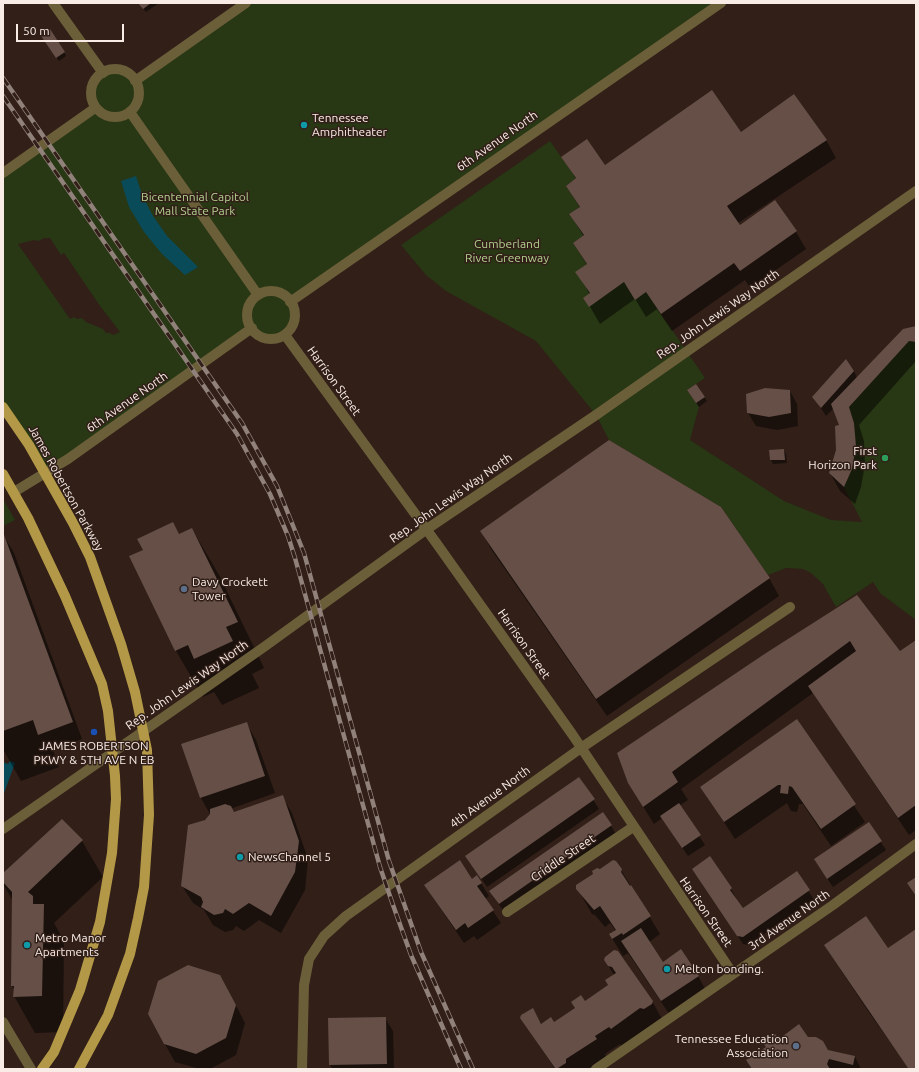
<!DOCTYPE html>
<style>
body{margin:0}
#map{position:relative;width:919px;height:1072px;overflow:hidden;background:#311f18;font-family:Ubuntu,sans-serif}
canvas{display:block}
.frame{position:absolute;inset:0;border:4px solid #f9ece7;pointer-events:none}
.scale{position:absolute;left:16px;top:24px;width:108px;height:18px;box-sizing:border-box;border:2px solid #f9ece7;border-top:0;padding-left:5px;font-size:12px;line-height:14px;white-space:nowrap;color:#f9ece7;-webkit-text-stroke:3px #311f18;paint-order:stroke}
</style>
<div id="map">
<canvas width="919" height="1072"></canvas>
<div class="frame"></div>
<div class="scale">50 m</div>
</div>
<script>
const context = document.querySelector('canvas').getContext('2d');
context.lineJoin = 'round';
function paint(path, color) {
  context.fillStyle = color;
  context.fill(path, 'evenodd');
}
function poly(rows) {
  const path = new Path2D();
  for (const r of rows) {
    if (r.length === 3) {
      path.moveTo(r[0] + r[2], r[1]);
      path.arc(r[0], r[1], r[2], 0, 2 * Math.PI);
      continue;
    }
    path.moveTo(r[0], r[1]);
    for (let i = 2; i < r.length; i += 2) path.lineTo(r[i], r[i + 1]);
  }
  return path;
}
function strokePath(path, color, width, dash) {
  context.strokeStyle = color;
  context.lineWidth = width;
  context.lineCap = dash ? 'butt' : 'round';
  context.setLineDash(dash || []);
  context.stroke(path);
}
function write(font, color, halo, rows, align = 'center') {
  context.font = font + ' Ubuntu,sans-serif';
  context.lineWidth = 3;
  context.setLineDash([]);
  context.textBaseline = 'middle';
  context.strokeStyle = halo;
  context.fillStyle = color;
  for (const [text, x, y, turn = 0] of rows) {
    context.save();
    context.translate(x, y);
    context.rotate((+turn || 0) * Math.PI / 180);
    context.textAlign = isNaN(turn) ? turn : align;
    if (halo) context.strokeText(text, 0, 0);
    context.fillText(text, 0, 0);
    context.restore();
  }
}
paint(poly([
 [246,3,721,3,292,304,295,315,294,322,291,329,283,336,268,339,255,332,46,474,3,407,3,173,95,108,91,93,94,82,100,75,110,70,119,70,133,78],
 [44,238,50,238,61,255,64,253,100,306,120,332,113,335,110,333,106,333,103,329,86,322,82,318,77,319,74,317,70,319,18,244,34,240,39,241],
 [550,141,576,178,566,186,580,207,569,214,584,235,573,243,587,264,576,272,596,302,624,282,635,299,646,292,705,378,687,390,699,407,690,440,784,501,831,520,862,522,844,487,852,469,856,446,854,423,849,407,909,341,916,342,916,620,880,593,873,582,836,607,823,584,811,573,803,569,786,568,768,575,721,507,609,440,596,415,536,341,446,291,426,275,401,245],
 [3,499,15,520,3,526]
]), '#283714');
paint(poly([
 [136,176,142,195,153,216,167,236,198,267,185,275,162,254,144,232,129,207,121,181],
 [10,761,15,763,3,796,3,762,8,764]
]), '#0a4b5a');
paint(poly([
 [139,3,159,3,146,12],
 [44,40,64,52,66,56,59,61],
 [741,133,826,140,836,158,738,223,740,226,796,232,806,249,750,288,745,280,672,331,657,309,646,317,635,299,600,324,585,298,590,295,577,272,587,265,574,244,584,237,571,215,580,208,567,186,576,179,563,157,605,166],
 [916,327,916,361,859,425,864,441,865,464,861,487,855,504,840,491,830,473,837,450,840,426,834,408,826,416,814,397,854,371,857,378],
 [696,385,707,401,699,407,691,394],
 [790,391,797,404,798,426,777,430,756,426,748,413],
 [784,450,786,454,787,463,773,464,771,460,770,451],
 [192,529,219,575,264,668,252,674,259,688,222,705,214,692,203,697,176,651,131,557],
 [481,531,769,578,779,596,607,716,491,549],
 [4,536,14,553,82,739,53,750,59,767,21,781,3,749],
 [857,597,900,652,916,642,916,830,909,835,813,693,681,789,688,800,679,806,705,845,688,856,662,818,654,824,639,800],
 [797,721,865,822,831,846,803,804,799,804,797,812,791,811,787,803,735,839,701,787],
 [246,723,256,740,275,793,230,809,234,813,282,796,292,813,308,859,305,890,281,933,259,920,244,931,236,926,233,930,225,932,213,925,204,910,193,903,182,886,188,827,209,818,210,814,201,798,182,745],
 [579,778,599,809,487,887,472,865],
 [868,823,886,850,833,887,820,868],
 [611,826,616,834,504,912,491,892],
 [82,841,103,877,54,923,64,941,63,1032,35,1033,14,996,15,991,12,986,13,901,3,884,3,874],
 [710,857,731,889,736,898,735,899,742,910,797,873,814,900,748,945,743,944,693,869],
 [621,870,660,934,649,942,663,963,698,976,708,994,672,1018,628,953,623,956,610,935,616,931,610,923,605,927,595,915,592,914,577,888],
 [472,880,481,883,489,896,485,899,501,923,477,940,474,936,464,943,425,886],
 [916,930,916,1069,910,1069,870,1014,825,946,888,949],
 [605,960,652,1001,662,1019,621,1046,620,1044,605,1054,606,1057,588,1069,555,1069,521,1018,533,1010,542,1025,554,1024,609,985,614,975],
 [230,994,245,1023,236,1055,210,1069,200,1069,175,1062,165,1044],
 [385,1018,393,1031,394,1069,332,1069,330,1064],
 [773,1034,779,1040,808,1038,828,1051,855,1057,861,1069,752,1069,747,1061,767,1048,765,1040]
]), '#0007');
paint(poly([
 [138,3,151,3,143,9],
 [50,29,65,52,56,58,41,36],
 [712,90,741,132,794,94,827,140,727,206,740,225,775,200,797,231,740,271,734,263,661,314,646,292,635,300,624,282,589,307,583,298,590,293,575,272,587,264,573,243,584,235,569,214,580,207,566,186,576,178,561,157,587,139,605,165],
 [916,326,916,342,909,341,849,407,854,423,856,446,852,469,844,487,829,473,836,450,835,426,839,425,831,404,903,329],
 [846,359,854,371,821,408,812,397],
 [696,384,705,397,696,403,687,390],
 [765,388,790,390,791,413,769,417,747,413,746,394],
 [609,440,721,507,770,578,596,699,480,531],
 [784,449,785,460,770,460,769,450],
 [173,522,179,534,192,528,238,622,226,627,233,641,194,659,188,645,175,651,129,556,143,550,137,539],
 [3,532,73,722,38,735,33,720,3,731],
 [857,595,900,651,916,640,916,805,898,818,808,686,856,651,850,641,672,772,678,782,643,807,628,783,617,753,766,653],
 [797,719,856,804,821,829,792,787,789,786,788,794,780,793,781,785,778,785,724,822,700,787],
 [247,722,265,776,200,798,181,744],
 [579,777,595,799,481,879,465,856],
 [283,795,299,841,295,872,271,916,249,903,233,914,225,909,223,913,214,915,201,907,203,902,201,897,181,886,188,825,205,820,210,814,210,809,225,804,231,806,234,812],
 [679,803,701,835,682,848,660,816],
 [603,812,612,825,499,904,489,891],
 [62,819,83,840,28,892,33,896,33,904,44,904,42,996,13,997,14,986,11,986,12,892,3,882,3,873],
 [869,822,882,841,827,879,814,859],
 [710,856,732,888,730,890,743,908,797,871,810,890,743,937,737,936,692,869],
 [460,860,472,879,477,875,482,883,477,886,494,910,468,928,465,923,456,930,424,885],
 [613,860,616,861,622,869,621,872,630,886,631,885,651,916,623,935,622,933,612,939,609,934,616,930,600,906,594,910,576,889,576,885,593,874,592,871,597,868,600,869],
 [916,877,916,896,907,883],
 [866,916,888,948,916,929,916,1069,908,1068,824,945],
 [641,928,663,962,681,949,699,976,661,1001,621,941],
 [614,950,618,951,653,1001,652,1004,644,1009,640,1008,611,1029,609,1027,595,1036,597,1039,566,1059,566,1063,558,1068,555,1068,520,1018,521,1015,533,1008,541,1024,551,1017,554,1022,575,1008,571,1002,581,995,585,1001,608,985,605,980,616,973,612,967,608,966,604,960,605,957],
 [188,965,220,975,236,1005,226,1038,196,1054,164,1044,148,1014,158,981],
 [386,1017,387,1064,329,1065,328,1018],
 [799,1024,808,1037,816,1037,823,1041,828,1050,855,1056,853,1065,829,1059,827,1064,830,1069,752,1069,746,1060,766,1047,763,1043,767,1036,775,1034,779,1039]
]), '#654f47');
strokePath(poly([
 [115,93,24],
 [135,81,246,3],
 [3,173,95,108],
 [271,315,24],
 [290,302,721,3],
 [14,492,68,459,252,328],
 [581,748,790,607],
 [507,912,633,827],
 [3,1022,31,1069]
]), '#6b5f3a', 10);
strokePath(poly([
 [53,3,103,73],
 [130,112,258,295],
 [285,335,437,544,572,734,733,974],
 [3,829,264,647,427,529,596,415,916,191],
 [302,1069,304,985,309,959,324,936,346,916,581,748],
 [596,1069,833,905,916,844]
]), '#6b5f3a', 10);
strokePath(poly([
 [3,407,29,445,73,523,90,557,121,644,135,692,147,750,149,815,144,887,138,918,130,954,108,1015,79,1069],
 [3,474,28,518,65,596,102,684,108,711,115,776,116,799,112,853,100,922,80,990,54,1052,42,1069]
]), '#b39947', 10);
const rail = poly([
 [3,78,242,423,277,486,304,553,389,861,421,952,473,1069],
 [3,96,237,434,270,494,288,536,295,558,380,867,393,905,411,955,461,1069]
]);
strokePath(rail, '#91817b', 4.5);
strokePath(rail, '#311f18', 3, [9]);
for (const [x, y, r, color] of [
 [304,125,4,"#0f9aa8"],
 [885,458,4,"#2e9e5b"],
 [184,589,4,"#5c6f8a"],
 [94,732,4,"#1a4fb4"],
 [240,857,4,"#0f9aa8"],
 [27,945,4,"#0f9aa8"],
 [667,969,4,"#0f9aa8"],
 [796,1046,4,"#5c6f8a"]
]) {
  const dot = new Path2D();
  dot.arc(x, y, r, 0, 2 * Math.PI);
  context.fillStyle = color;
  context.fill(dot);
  strokePath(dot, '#311f18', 1.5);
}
write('12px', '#f9ece7', '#311f18', [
 ["Tennessee",312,118],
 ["Amphitheater",312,132],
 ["First",877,451,"right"],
 ["Horizon Park",877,465,"right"],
 ["Davy Crockett",192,582],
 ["Tower",192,596],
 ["JAMES ROBERTSON",94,746,"center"],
 ["PKWY & 5TH AVE N EB",94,760,"center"],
 ["NewsChannel 5",248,857],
 ["Metro Manor",35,938],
 ["Apartments",35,952],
 ["Melton bonding.",675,969],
 ["Tennessee Education",788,1039,"right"],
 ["Association",788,1053,"right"]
], 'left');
write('12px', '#f9ece7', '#311f18', [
 ["6th Avenue North",497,141,-35],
 ["Rep. John Lewis Way North",718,314,-35],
 ["Harrison Street",334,381,54],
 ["6th Avenue North",127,402,-35],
 ["James Robertson Parkway",66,488,61],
 ["Rep. John Lewis Way North",451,498,-35],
 ["Harrison Street",524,644,55],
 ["Rep. John Lewis Way North",187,685,-35],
 ["4th Avenue North",490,797,-36],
 ["Criddle Street",563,858,-34],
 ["Harrison Street",706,912,55],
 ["3rd Avenue North",789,920,-35]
]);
write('12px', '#b2d18f', '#311f18', [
 ["Bicentennial Capitol",195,197],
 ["Mall State Park",195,211],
 ["Cumberland",507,244],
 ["River Greenway",507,258]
]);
</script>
